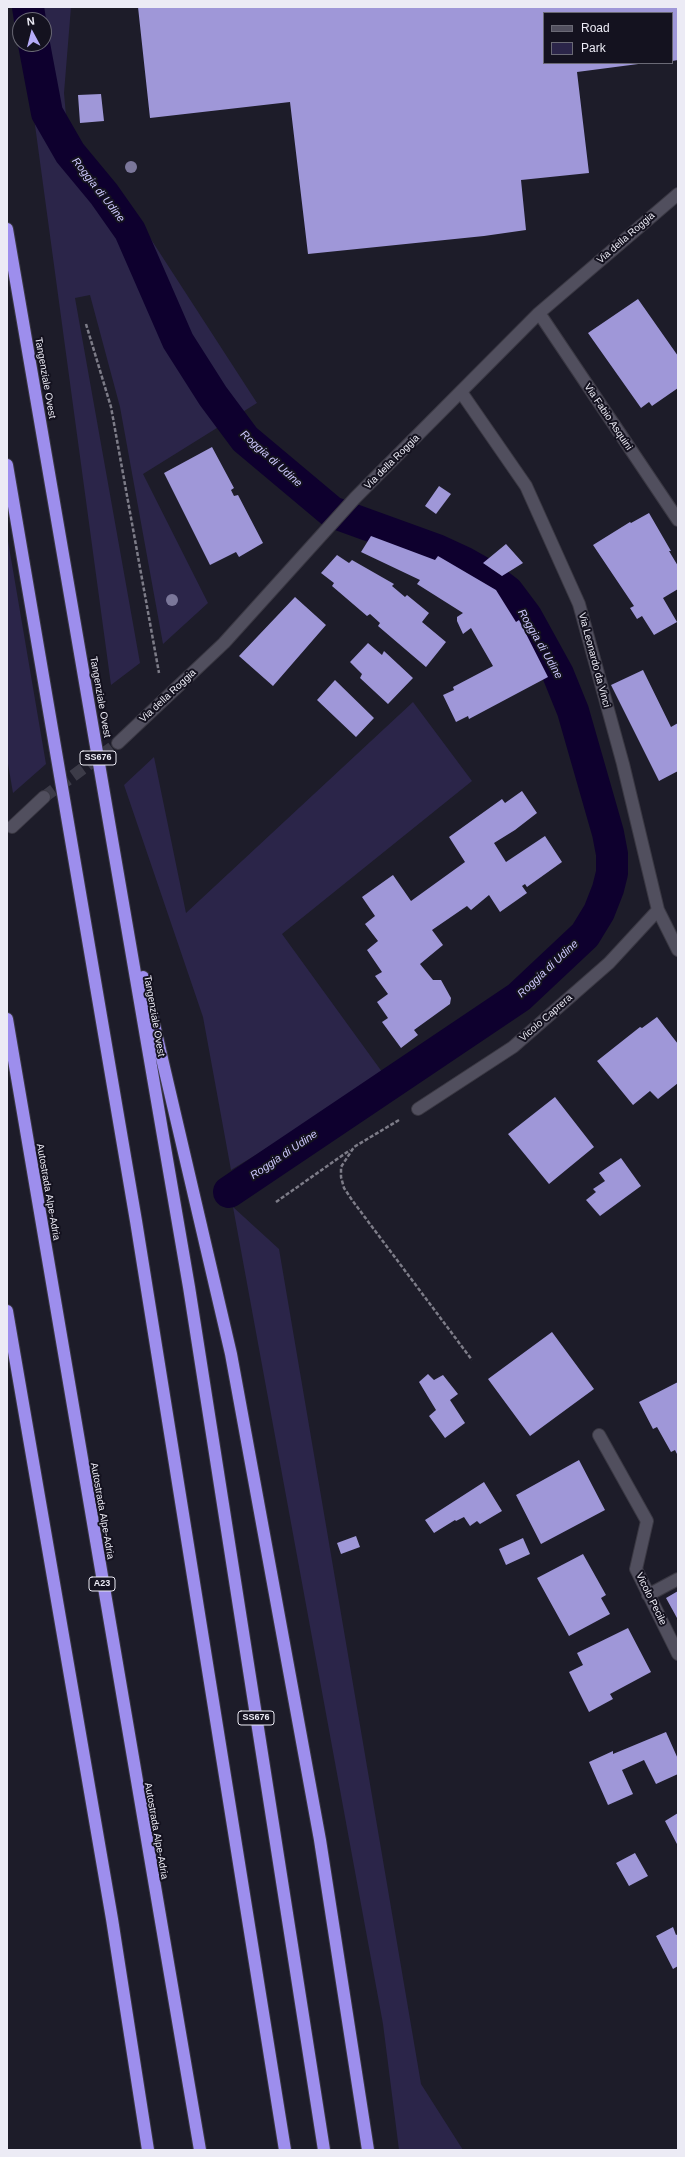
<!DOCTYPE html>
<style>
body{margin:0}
#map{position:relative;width:685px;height:2157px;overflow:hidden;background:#1d1c29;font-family:Helvetica,sans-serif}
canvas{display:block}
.frame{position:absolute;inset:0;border:8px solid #ecebf5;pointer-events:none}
.legend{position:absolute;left:543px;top:12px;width:130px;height:52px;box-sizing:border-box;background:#14121f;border:1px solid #6a6975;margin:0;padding:5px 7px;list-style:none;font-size:12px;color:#ecebf5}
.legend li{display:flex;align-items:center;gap:8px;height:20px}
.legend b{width:20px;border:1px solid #6a6975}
.north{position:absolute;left:12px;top:12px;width:40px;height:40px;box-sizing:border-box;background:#14121f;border:1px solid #6a6975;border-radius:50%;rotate:353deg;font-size:11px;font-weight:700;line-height:16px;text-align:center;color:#ecebf5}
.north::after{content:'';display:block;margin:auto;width:14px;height:18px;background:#b6acf8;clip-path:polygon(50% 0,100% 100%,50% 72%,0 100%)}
</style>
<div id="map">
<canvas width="685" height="2157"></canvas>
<div class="frame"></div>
<ul class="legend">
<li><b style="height:5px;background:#514f5e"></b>Road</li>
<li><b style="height:11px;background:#2b2549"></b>Park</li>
</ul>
<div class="north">N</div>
</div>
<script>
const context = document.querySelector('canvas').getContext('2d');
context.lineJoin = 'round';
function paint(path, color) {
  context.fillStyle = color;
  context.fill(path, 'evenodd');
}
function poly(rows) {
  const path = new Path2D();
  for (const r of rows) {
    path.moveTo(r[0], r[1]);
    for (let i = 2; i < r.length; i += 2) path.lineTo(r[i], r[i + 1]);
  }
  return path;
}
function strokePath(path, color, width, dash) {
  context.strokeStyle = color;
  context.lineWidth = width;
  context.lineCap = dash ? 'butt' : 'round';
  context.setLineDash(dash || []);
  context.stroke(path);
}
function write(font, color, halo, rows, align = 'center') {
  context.font = font + ' Helvetica,sans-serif';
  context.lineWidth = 4;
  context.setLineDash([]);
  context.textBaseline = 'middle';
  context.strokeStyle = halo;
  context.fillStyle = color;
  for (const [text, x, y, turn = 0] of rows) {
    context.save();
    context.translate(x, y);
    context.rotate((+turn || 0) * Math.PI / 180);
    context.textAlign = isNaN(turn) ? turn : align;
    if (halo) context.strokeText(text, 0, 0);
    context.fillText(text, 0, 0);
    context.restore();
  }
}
paint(poly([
 [18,7,71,7,64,93,67,127,143,227,257,403,143,474,208,603,163,644,120,407,90,295,75,298,140,663,111,685,24,44,44,44,44,20,20,20],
 [7,535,46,764,13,793,7,758],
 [413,702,472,781,282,934,385,1076,231,1170,203,1017,124,785,154,757,186,913],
 [233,1207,279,1249,421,2084,463,2150,399,2150,383,2024]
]), '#2b2549');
strokePath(poly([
 [28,7,30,20],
 [34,44,47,113,70,153,104,194,130,231,178,341,213,396,245,439,332,512,437,550,463,562,486,575,508,592,526,616,558,674,573,711,608,833,612,854,612,873,608,889,599,912,585,935,519,997,229,1192]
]), '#0e002e', 32);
paint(poly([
 [138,7,678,7,678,60,672,61,672,13,544,13,544,63,646,63,577,72,589,173,521,180,526,230,484,236,308,254,290,102,150,118],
 [101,94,104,121,80,123,78,95],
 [638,299,678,356,678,388,652,406,649,402,641,408,588,333],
 [212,447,234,488,231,490,234,496,238,495,263,543,239,557,236,552,210,565,164,473],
 [439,486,451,494,436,514,425,506],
 [649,513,671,551,669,551,678,566,678,589,663,598,677,622,654,635,642,616,637,619,630,608,634,606,593,545,630,522,631,523],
 [371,536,435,560,438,556,496,590,516,622,519,620,548,677,469,719,468,716,456,722,443,695,454,690,453,687,493,666,471,628,463,634,457,621,457,617,463,613,417,584,420,580,361,552],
 [506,544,523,563,502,576,483,563],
 [337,555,349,563,352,560,394,584,392,586,405,597,407,595,429,613,422,622,446,642,426,667,378,626,380,623,370,614,367,616,332,586,334,583,321,573],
 [295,597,326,625,273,686,239,656],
 [368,643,382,655,384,651,413,678,388,704,360,678,362,674,350,662],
 [643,670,671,727,678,723,678,771,659,781,611,685],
 [335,680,374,718,356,737,317,700],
 [522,791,537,813,515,830,494,843,506,862,545,836,562,862,527,887,525,884,522,886,527,893,500,912,489,895,471,910,467,906,432,930,443,945,420,964,433,980,441,980,451,998,450,1004,414,1030,418,1035,401,1048,382,1022,388,1018,377,1002,388,994,375,976,382,972,367,950,378,941,365,924,375,916,362,897,393,875,411,901,465,862,449,837,502,799,505,803],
 [657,1017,678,1044,678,1083,658,1099,650,1091,633,1105,597,1061,640,1027,642,1028],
 [555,1097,594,1147,549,1184,508,1134],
 [621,1158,641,1186,600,1216,586,1200,596,1192,593,1189,605,1181,599,1173],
 [552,1332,594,1389,530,1436,488,1379],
 [428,1374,434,1380,443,1375,458,1394,450,1400,465,1423,445,1438,429,1416,436,1410,419,1382],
 [678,1382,678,1456,675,1450,671,1452,657,1427,653,1429,639,1402],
 [579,1460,605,1510,541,1544,516,1495],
 [484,1482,502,1511,480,1524,477,1521,470,1526,464,1517,456,1521,455,1520,434,1533,425,1520],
 [356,1536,360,1547,341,1554,337,1543],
 [523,1538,530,1554,506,1565,499,1549],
 [583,1554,606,1595,601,1598,610,1614,569,1636,537,1578],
 [678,1591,678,1617,677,1618,666,1598],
 [628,1628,651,1672,610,1694,613,1699,589,1712,569,1672,583,1665,577,1653],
 [666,1732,678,1759,678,1774,656,1784,644,1760,622,1770,633,1794,608,1805,589,1762,613,1751,613,1754],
 [678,1813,678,1846,665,1821],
 [635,1853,648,1876,629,1886,616,1863],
 [673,1927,676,1935,678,1934,678,1966,673,1969,656,1936]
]), '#9f97d8');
strokePath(poly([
 [44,797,118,743]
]), '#3c3b48', 12, [12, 6]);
const minor = poly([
 [539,313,678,520],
 [461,392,526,486,579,604,623,764,658,910,678,950],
 [118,743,224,643,355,498,539,313,678,194],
 [12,827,44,797],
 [418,1109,513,1047,609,963,658,910],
 [599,1435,647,1521,636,1569,678,1654],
 [648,1595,678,1579]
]);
const highway = poly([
 [7,229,189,1287,324,2150],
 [7,465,136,1221,285,2150],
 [143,977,231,1354,320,1840,368,2150],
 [7,1019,200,2150],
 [7,1311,112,1919,148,2150]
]);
strokePath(minor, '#3a3843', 14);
strokePath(highway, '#3a3843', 14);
strokePath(poly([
 [86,324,111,407,159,673],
 [399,1120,354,1147,341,1167,341,1177,344,1188,352,1200,472,1360],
 [276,1202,350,1150]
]), '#7d7c88', 2.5, [4, 2]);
strokePath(minor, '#514f5e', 12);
strokePath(highway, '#9d8eed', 12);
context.fillStyle = '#7b779a';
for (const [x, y] of [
 [131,167],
 [172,600]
]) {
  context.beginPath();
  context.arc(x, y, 6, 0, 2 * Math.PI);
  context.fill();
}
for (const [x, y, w] of [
 [98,758,36],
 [102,1584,26],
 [256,1718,36]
]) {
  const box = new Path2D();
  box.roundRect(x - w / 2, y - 7, w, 14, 3);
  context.fillStyle = '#14121f';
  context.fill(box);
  strokePath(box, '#ecebf5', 1);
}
write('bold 9px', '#ecebf5', null, [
 ["SS676",98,758],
 ["A23",102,1584],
 ["SS676",256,1718]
]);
write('10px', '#ecebf5', '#14121f', [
 ["Via della Roggia",626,238,-41],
 ["Tangenziale Ovest",45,378,80],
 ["Via Fabio Asquini",608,417,56],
 ["Via della Roggia",392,462,-45],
 ["Via Leonardo da Vinci",594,660,75],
 ["Via della Roggia",168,696,-43],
 ["Tangenziale Ovest",100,697,80],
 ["Tangenziale Ovest",154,1016,80],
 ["Vicolo Caprera",546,1018,-41],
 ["Autostrada Alpe-Adria",48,1192,80],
 ["Autostrada Alpe-Adria",102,1511,80],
 ["Vicolo Pecile",651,1599,64],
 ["Autostrada Alpe-Adria",156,1831,80]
]);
write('italic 11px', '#cdc8fd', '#14121f', [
 ["Roggia di Udine",98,190,52],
 ["Roggia di Udine",271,459,42],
 ["Roggia di Udine",540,644,60],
 ["Roggia di Udine",548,969,-43],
 ["Roggia di Udine",284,1155,-34]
]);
</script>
